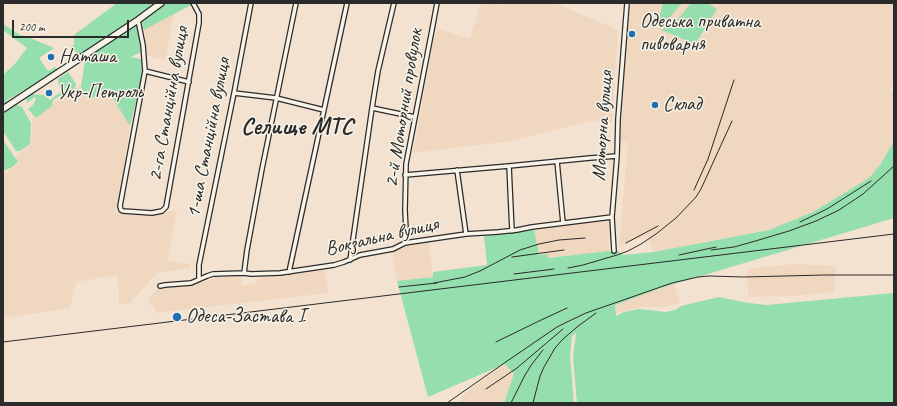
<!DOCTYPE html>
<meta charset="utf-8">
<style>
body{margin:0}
#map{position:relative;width:897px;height:406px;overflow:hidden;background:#f3e2d0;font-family:Caveat,sans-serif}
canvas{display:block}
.frame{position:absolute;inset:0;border:4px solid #2b2b2b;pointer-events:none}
.scale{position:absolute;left:12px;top:20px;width:117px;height:18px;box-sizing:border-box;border:2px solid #2b2b2b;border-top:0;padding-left:5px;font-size:12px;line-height:14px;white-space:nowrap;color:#2b2b2b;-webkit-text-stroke:3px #f7f3e8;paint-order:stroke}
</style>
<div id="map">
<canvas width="897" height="406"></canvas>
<div class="frame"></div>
<div class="scale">200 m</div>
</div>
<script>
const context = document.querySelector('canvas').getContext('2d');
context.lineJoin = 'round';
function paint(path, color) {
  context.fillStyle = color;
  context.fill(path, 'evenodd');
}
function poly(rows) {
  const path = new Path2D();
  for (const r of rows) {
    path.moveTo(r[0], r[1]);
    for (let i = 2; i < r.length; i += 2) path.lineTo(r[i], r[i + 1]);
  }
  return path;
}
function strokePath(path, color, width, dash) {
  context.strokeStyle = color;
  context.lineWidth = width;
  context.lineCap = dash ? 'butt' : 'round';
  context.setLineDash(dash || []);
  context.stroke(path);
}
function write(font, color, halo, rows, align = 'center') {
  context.font = font + ' Caveat,sans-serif';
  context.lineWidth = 3;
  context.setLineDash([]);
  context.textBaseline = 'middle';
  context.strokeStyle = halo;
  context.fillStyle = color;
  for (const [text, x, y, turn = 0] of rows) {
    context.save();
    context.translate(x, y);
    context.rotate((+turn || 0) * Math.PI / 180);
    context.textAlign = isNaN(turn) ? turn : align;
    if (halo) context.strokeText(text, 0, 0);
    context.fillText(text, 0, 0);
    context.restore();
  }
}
paint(poly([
 [481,3,496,3,503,5,504,3,555,3,618,30,612,122,590,121,511,141,413,153,434,36,438,32,435,28,470,39],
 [628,3,894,3,894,84,890,90,894,92,894,141,880,165,869,178,813,212,769,230,654,252,647,235,619,246,628,143,620,142],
 [174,14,165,60,148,56,144,30],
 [96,73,130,126,122,181,116,214,177,211,168,260,190,264,189,268,157,273,130,303,119,304,118,275,76,282,70,308,3,318,3,174,19,164,15,156,31,145,32,118],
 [609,219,609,251,548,258,539,255,534,228],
 [429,241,433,277,397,281,392,251,404,248,406,245],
 [794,264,836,266,834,292,794,296,748,297,747,269],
 [325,269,328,293,156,313,155,306,148,304,149,297,158,289,191,284,210,280,215,277,241,276,242,286,255,284,259,278],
 [674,284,680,303,666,307,642,307,616,313,615,304],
 [505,364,514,374,504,403,458,403,462,396]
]), '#f0d7c0');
paint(poly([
 [117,3,155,3,81,56,70,47,74,45,74,35],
 [164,3,190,3,191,5,144,30,141,20],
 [663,3,682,3,669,18,662,23,657,25],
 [691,3,708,3,717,9,695,44,661,30,674,24],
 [137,23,142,49,141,52,131,57,141,59,146,61,130,126,107,89,89,100,81,87,85,59],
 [3,24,20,35,25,36,52,47,54,48,39,58,48,71,55,67,60,71,28,92,24,90,6,101,8,104,3,103,3,75,14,65,27,48,3,30],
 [68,72,76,84,74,91,63,98,60,96,53,100,52,106,37,117,35,117,28,109,34,104,36,98,35,97,27,103,26,100,27,97,31,94,44,95,50,100,62,91,59,86,58,79],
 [16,104,22,107,31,123,30,144,20,151,16,151,3,131,3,112],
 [3,140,18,162,11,168,3,171],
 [894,141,894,218,661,288,615,305,616,316,624,312,639,309,666,312,675,310,681,306,719,297,748,303,767,305,894,293,894,403,577,403,573,358,576,333,572,336,570,356,574,403,504,403,514,374,505,364,428,397,397,281,433,277,433,272,487,265,484,236,534,228,539,255,547,254,548,258,609,251,611,252,618,251,623,255,654,252,769,230,813,212,869,178,880,165]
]), '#95dead');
const minor = poly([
 [138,20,143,45,145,71,120,206,121,210,123,211,152,213,162,211,166,207,199,23,199,14,193,3],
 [145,71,189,82],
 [234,93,276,98,324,110],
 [372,108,415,117],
 [557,161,563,223],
 [509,166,512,231],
 [457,170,466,234],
 [405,175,509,166,590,158,617,156],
 [405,243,406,230,405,210,406,164,432,30,437,3],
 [614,251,612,217,617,156,618,119,627,3],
 [350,260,372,108,378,71,394,3],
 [289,272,347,3],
 [244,273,247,250,262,169,296,3],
 [199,279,199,265,234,93,251,3],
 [160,286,165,285,191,283,207,276,213,274,244,273,251,274,280,273,334,265,344,262,360,255,393,249,405,243,411,242,466,234,498,232,517,230,532,227,612,217]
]);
const primary = poly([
 [3,109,138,20,161,3]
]);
strokePath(minor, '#2b2b2b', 6);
strokePath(primary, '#2b2b2b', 8);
strokePath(minor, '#f7f3e8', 3.5);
strokePath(primary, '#f7f3e8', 5.5);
strokePath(poly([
 [694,190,708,159,734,80],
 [800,222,827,209,871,181],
 [626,243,658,226],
 [711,250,734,247,752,242,789,231,816,221,839,210,863,194,894,166],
 [679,255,716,247],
 [512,257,564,250],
 [568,268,583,265,617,255,628,251,641,244,656,234,676,218,696,197,701,189,732,121],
 [514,274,554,269],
 [434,283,465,277,480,271,520,250,539,244,559,240,585,238],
 [399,287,437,283],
 [3,342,894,234],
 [496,342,539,321,567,308],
 [486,389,517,368,563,329],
 [447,403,513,357,557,327,567,322,586,313,672,283,698,277,709,276,744,277,824,275,894,275],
 [511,403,525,375,532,364,543,350],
 [533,403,540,376,544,367,555,348,563,339,577,327,596,313]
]), '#2b2b2b', 1);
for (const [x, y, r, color] of [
 [632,34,4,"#1f6fb2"],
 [51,57,4,"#1f6fb2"],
 [49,93,4,"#1f6fb2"],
 [655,105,4,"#1f6fb2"],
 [177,317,5,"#1f6fb2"]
]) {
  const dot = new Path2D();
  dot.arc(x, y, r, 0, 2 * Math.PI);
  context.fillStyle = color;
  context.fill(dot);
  strokePath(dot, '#f7f3e8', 1.5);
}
write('20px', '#2b2b2b', '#f7f3e8', [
 ["Одеська приватна",640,22],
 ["пивоварня",640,45],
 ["Наташа",59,57],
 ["Укр-Петроль",57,93],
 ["Склад",663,105],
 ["Одеса-Застава I",186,317]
], 'left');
write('20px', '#2b2b2b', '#f7f3e8', [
 ["2-га Станційна вулиця",169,104,-80],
 ["2-й Моторний провулок",404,108,-81],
 ["Моторна вулиця",603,126,-86],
 ["1-ша Станційна вулиця",209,138,-79],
 ["Вокзальна вулиця",382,237,-13]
]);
write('bold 24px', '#2b2b2b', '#f7f3e8', [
 ["Cелище МТС",297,128]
]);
</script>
